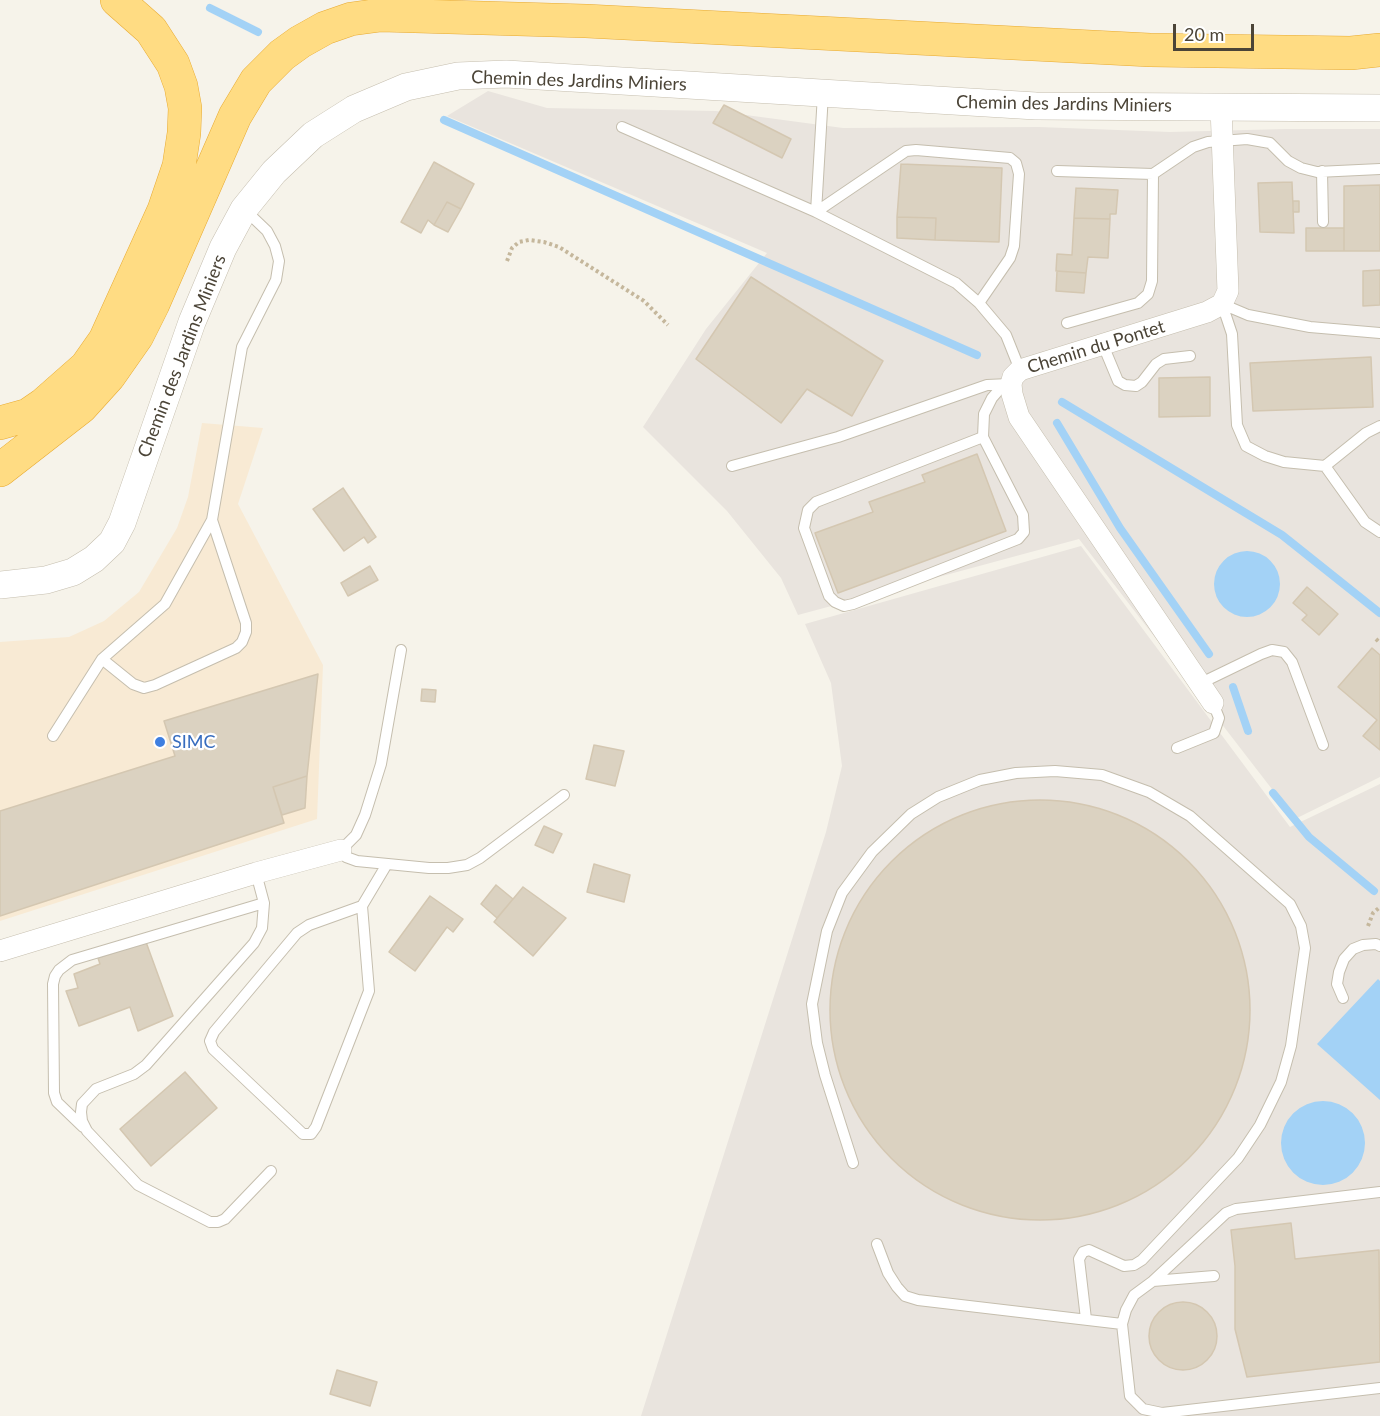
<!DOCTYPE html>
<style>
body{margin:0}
#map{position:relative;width:1380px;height:1416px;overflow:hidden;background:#f6f3ea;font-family:Lato,sans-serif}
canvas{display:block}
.scale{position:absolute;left:1173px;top:24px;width:81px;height:27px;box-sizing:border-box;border:3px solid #4b4437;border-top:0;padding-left:8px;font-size:18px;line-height:21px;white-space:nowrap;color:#4b4437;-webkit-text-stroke:4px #fff;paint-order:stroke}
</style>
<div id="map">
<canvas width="1380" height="1416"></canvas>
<div class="scale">20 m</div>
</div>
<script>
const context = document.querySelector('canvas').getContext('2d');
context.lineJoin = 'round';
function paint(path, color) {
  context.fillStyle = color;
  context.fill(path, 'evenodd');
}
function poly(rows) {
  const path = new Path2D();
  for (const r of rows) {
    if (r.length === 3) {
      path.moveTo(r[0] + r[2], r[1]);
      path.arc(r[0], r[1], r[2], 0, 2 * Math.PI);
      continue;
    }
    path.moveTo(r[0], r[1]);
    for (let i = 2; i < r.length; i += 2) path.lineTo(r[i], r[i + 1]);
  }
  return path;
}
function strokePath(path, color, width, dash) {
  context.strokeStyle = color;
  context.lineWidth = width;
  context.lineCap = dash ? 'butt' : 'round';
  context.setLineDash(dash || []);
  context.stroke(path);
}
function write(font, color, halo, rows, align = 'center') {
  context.font = font + ' Lato,sans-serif';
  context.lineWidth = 4.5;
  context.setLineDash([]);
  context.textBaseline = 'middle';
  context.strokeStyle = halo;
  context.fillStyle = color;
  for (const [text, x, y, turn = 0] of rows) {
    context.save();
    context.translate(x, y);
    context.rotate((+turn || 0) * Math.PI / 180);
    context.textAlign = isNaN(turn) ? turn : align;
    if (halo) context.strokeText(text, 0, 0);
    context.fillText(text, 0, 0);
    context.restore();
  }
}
paint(poly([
 [202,423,263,428,238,504,323,665,317,819,0,921,0,642,69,637,104,621,139,592,177,528,188,497]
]), '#f8ead4');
paint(poly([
 [488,91,547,108,716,111,843,128,1039,127,1170,132,1285,129,1380,129,1380,777,1295,819,1079,539,798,615,781,578,727,511,643,427,706,329,767,253,447,116],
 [1081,546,1290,827,1380,784,1380,1416,641,1416,826,832,842,766,831,683,805,624]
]), '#e9e4de');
paint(poly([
 [1247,584,33],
 [1378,979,1380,981,1380,1100,1317,1044],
 [1323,1143,42]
]), '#a3d2f6');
strokePath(poly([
 [210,8,258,32],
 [444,120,977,355],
 [1062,402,1282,535,1380,613],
 [1057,423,1120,528,1209,654],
 [1233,687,1248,731],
 [1273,793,1309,837,1374,891]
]), '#a3d2f6', 8);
const building = poly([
 [724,105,791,139,782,158,713,123,724,105],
 [434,162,474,184,461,209,447,202,434,225,428,220,421,233,401,222,434,162],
 [901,164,1002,168,999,242,935,240,936,218,897,217,901,164],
 [1292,182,1294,233,1260,232,1258,183,1292,182],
 [1380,185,1380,251,1344,251,1344,186,1380,185],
 [1076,188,1118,190,1116,214,1110,214,1110,219,1074,218,1076,188],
 [1293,201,1299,201,1299,212,1293,212,1293,201],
 [447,202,461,209,448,232,434,225,447,202],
 [897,217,936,218,935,240,897,238,897,217],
 [1074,218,1110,219,1108,258,1088,257,1086,273,1056,271,1057,254,1072,255,1074,218],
 [1306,228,1344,228,1344,251,1306,251,1306,228],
 [1380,270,1380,305,1363,306,1363,271,1380,270],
 [1057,271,1086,273,1084,293,1056,291,1057,271],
 [751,277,883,361,852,416,807,389,781,423,696,359,751,277],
 [1371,357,1373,407,1253,411,1250,363,1371,357],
 [1210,377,1210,416,1159,417,1159,378,1210,377],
 [977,454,1006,531,838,593,815,533,873,512,869,502,925,482,922,475,977,454],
 [343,488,376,537,368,543,364,537,344,551,313,509,343,488],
 [370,566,378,580,348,596,341,583,370,566],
 [1307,587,1338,614,1319,635,1302,620,1307,615,1293,603,1307,587],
 [1372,648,1380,655,1380,750,1363,736,1377,720,1338,687,1372,648],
 [318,674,307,776,273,787,284,823,0,916,0,811,175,756,164,721,318,674],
 [422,689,436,690,435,702,421,701,422,689],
 [594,745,624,751,615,786,586,779,594,745],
 [307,776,305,808,282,815,273,787,307,776],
 [1040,1010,210],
 [544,826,562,834,553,853,535,845,544,826],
 [594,864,630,875,624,902,587,892,594,864],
 [496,885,513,899,497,918,481,904,496,885],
 [523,887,566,918,533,956,494,922,523,887],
 [430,896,463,919,453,932,447,927,415,971,389,952,430,896],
 [146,942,173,1016,138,1031,130,1007,79,1026,66,991,78,988,74,974,100,964,98,958,146,942],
 [185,1072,217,1108,151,1166,120,1129,185,1072],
 [1291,1223,1295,1259,1379,1250,1380,1362,1247,1377,1235,1329,1235,1266,1231,1230,1291,1223],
 [1183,1336,34],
 [337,1370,377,1382,370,1406,330,1394,337,1370]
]);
paint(building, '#dbd2c1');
strokePath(building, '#d4c7b1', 1.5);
const service = poly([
 [823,94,816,212,956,283,979,303,1006,335,1020,370],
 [622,127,816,212,906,151,916,150,1010,158,1016,163,1019,174,1014,246,1010,258,979,303],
 [1057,171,1153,174,1193,147,1208,142,1247,139,1270,143,1288,161,1301,168,1317,172,1380,169],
 [1322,171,1323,222],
 [1067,323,1138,303,1148,294,1152,281,1153,174],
 [1380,333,1310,327,1248,315,1222,304,1232,334,1237,425,1246,446,1265,456,1284,462,1325,466,1366,433,1380,426],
 [1103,345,1118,381,1125,385,1136,386,1142,382,1156,364,1164,359,1190,356],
 [983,437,816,502,808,510,804,528,829,596,835,602,844,606,853,604,1018,539,1024,532,1023,515,983,437,984,414,992,398,999,390,1011,384],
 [732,466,838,437,987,385,1009,384],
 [1325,466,1365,522,1380,532],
 [401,650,381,764,365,815,356,835,341,850,346,857,357,861,429,868,448,868,467,865,480,858,564,795],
 [102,659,133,684,144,688,155,685,236,648,242,642,246,632,246,623,212,520],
 [1199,684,1261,654,1272,650,1284,652,1292,662,1323,745],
 [53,736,102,659,165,604,212,520,242,347,276,280,279,261,275,246,267,231,244,209],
 [1177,748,1214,733,1219,718,1213,703],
 [256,873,264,903,262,928,254,943,146,1065,134,1074,96,1089,82,1104,81,1112,82,1121,87,1131,138,1185,210,1222,218,1222,225,1219,271,1171],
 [362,906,369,991,316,1127,311,1134,303,1134,213,1049,210,1041,214,1032,297,933,309,925,362,906,387,864],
 [1343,998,1337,984,1339,972,1344,959,1353,949,1363,945,1376,944,1380,946],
 [83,1127,57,1102,54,1093,53,984,55,976,59,970,72,960,264,903],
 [853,1163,825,1075,817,1043,812,1004,827,931,842,893,872,852,911,814,938,797,980,780,1016,773,1055,771,1102,775,1149,792,1190,816,1290,904,1301,926,1305,948,1291,1046,1281,1082,1260,1125,1238,1158,1142,1260,1134,1265,1124,1266,1089,1250,1083,1252,1079,1259,1086,1319],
 [877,1244,888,1273,897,1287,905,1296,918,1300,1122,1324,1130,1396,1143,1409,1162,1413,1380,1388],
 [1153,1281,1226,1213,1236,1209,1380,1192],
 [1122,1324,1126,1310,1134,1295,1153,1281,1214,1276]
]);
const minor = poly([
 [1213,703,1019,417,1012,394,1011,384,1013,377,1020,370,1207,312,1222,304,1228,291,1221,107],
 [0,951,256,873,341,850]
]);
const tertiary = poly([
 [0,585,46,580,73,572,94,559,112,542,122,523,192,322,223,248,244,209,274,172,313,135,354,109,406,87,458,76,506,74,1036,106,1380,108]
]);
const trunk = poly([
 [0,423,28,415,44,404,86,367,105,340,164,210,179,166,184,133,185,108,181,86,173,64,151,30,117,0],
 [0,470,81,407,109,376,137,336,153,304,235,116,256,81,282,55,300,42,325,28,351,19,381,15,586,21,1150,50,1351,53,1380,50]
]);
strokePath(service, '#c5beae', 12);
strokePath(minor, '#c5beae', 22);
strokePath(tertiary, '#c5beae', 28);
strokePath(trunk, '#e8aa31', 34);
strokePath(poly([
 [507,261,512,248,519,242,529,240,544,242,559,247,644,301,668,325],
 [1376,639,1380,643],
 [1368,926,1373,913,1380,907]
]), '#c5b79c', 4, [3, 3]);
strokePath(service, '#fff', 10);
strokePath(minor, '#fff', 21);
strokePath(tertiary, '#fff', 27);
strokePath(trunk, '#ffdc83', 33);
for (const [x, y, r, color] of [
 [160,742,6,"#3f7fe0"]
]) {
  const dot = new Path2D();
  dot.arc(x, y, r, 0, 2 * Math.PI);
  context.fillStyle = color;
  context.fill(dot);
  strokePath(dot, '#fff', 2);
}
write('18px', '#4b4437', '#fff', [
 ["Chemin des Jardins Miniers",579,81,2],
 ["Chemin des Jardins Miniers",1064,104,1],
 ["Chemin du Pontet",1096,347,-17],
 ["Chemin des Jardins Miniers",182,356,-69]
]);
write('18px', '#366cbe', '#fff', [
 ["SIMC",172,742]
], 'left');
</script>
